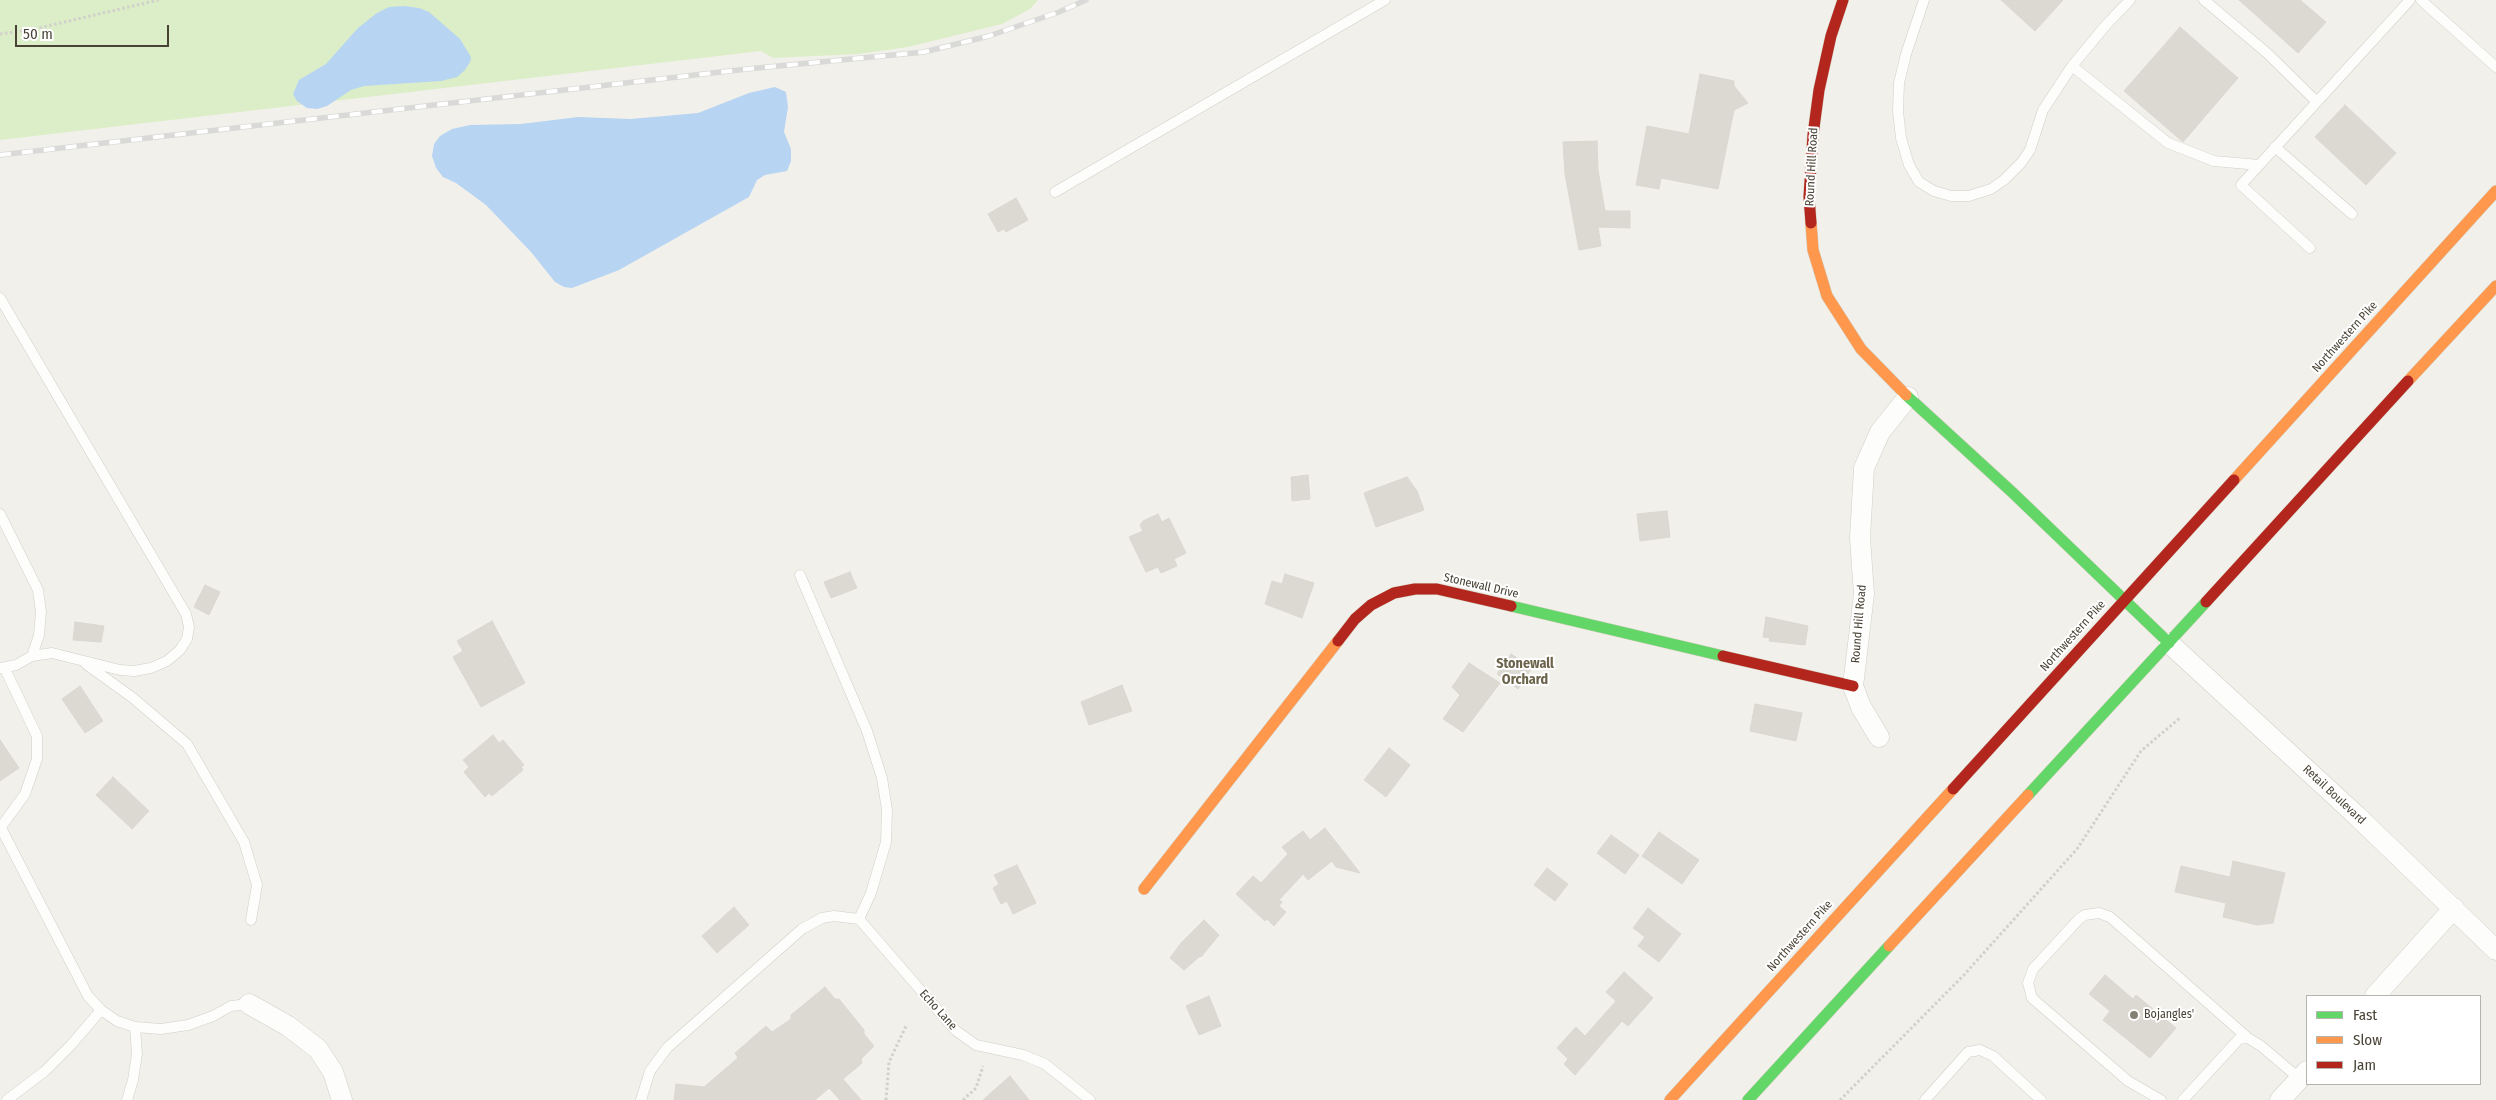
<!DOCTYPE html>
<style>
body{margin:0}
#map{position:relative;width:2496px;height:1100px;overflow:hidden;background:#f2f0ea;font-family:"Fira Sans Condensed",sans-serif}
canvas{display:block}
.legend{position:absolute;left:2306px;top:995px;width:175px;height:90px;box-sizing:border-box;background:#fff;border:1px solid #b6b4ae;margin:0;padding:6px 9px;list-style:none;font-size:15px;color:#494335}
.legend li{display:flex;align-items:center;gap:10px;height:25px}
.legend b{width:25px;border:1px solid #b6b4ae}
.scale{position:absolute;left:15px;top:25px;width:154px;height:22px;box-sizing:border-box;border:2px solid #494335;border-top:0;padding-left:6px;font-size:15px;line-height:18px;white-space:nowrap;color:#494335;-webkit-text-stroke:4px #fff;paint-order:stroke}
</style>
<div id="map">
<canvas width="2496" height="1100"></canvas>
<ul class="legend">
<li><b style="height:6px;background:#63d668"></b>Fast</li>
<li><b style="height:6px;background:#ff974d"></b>Slow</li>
<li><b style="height:6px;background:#b3261e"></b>Jam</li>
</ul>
<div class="scale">50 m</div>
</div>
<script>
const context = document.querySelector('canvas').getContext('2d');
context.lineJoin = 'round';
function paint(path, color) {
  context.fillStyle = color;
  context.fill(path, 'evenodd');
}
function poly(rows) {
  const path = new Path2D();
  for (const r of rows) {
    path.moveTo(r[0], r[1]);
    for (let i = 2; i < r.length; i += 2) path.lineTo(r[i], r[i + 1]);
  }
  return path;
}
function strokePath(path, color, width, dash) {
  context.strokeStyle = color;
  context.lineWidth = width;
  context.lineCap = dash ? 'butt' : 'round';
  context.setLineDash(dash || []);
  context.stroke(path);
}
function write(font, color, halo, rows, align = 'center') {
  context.font = font + ' "Fira Sans Condensed",sans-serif';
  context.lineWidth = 4;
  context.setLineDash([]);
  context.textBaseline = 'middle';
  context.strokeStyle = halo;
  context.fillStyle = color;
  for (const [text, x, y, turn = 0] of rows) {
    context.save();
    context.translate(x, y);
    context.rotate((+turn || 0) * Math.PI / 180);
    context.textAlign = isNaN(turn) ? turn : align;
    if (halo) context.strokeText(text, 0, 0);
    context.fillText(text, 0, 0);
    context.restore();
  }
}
paint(poly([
 [0,0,1038,0,1030,9,1002,24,908,47,858,54,773,58,761,51,0,140]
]), '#dbeec8');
paint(poly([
 [404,6,419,8,429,12,460,39,471,57,470,62,465,70,457,77,441,81,364,86,351,90,327,106,317,109,307,108,297,101,293,94,299,80,326,64,358,28,377,13,389,7],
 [775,87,786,92,788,107,784,132,791,149,791,161,787,171,765,175,757,180,749,197,619,270,572,288,564,287,555,282,531,252,486,205,456,183,443,177,436,168,432,156,434,144,440,136,452,129,470,125,521,124,578,117,631,119,698,113,749,93]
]), '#b7d4f3');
const building = poly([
 [2001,0,2063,0,2035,31,2001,0],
 [2239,0,2300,0,2326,22,2298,53,2239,0],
 [2180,27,2238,78,2183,142,2124,91,2180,27],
 [1700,74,1734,81,1734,86,1748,103,1734,110,1718,189,1661,178,1659,189,1636,185,1647,126,1689,134,1700,74],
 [2345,105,2396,153,2366,185,2315,137,2345,105],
 [1597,141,1598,170,1605,211,1630,211,1630,228,1598,227,1601,246,1579,250,1565,174,1563,142,1597,141],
 [1016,198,1028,220,1006,232,1004,229,998,232,988,214,1016,198],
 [1308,475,1310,499,1292,501,1291,477,1308,475],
 [1407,477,1417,491,1424,510,1376,527,1364,493,1407,477],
 [1667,511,1670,537,1640,541,1637,514,1667,511],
 [1158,514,1162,522,1169,518,1186,553,1174,559,1177,566,1161,573,1158,567,1146,572,1129,537,1143,531,1140,525,1143,521,1158,514],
 [850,572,857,588,831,598,824,582,850,572],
 [1285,574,1314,583,1302,618,1265,604,1272,581,1282,584,1285,574],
 [205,585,220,592,209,615,194,607,205,585],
 [1766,617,1808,626,1805,645,1769,641,1770,638,1763,637,1766,617],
 [492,621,525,683,481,707,453,657,463,651,457,641,492,621],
 [75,622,104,626,101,642,73,640,75,622],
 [1511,654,1532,668,1518,689,1497,674,1511,654],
 [1469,663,1500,683,1463,732,1443,719,1460,695,1452,687,1469,663],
 [1122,685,1132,711,1089,725,1081,702,1122,685],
 [80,686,103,721,85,733,62,699,80,686],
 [1755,704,1802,713,1796,741,1750,731,1755,704],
 [493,735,499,743,503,740,524,765,521,767,523,770,492,796,489,793,485,797,464,772,469,767,463,760,493,735],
 [0,740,19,768,0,781,0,740],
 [1389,748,1410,765,1386,797,1364,780,1389,748],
 [113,777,149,811,132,829,96,795,113,777],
 [1325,828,1360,873,1336,867,1332,861,1308,880,1303,874,1279,900,1282,902,1279,906,1286,912,1274,926,1267,919,1265,921,1236,894,1253,876,1261,883,1288,854,1282,847,1303,831,1310,840,1325,828],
 [1659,832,1699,860,1682,884,1642,856,1659,832],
 [1611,835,1639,855,1625,874,1597,853,1611,835],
 [2233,861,2285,873,2273,923,2257,925,2223,917,2226,903,2175,892,2181,866,2230,877,2233,861],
 [1017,865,1036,903,1013,914,1007,901,1001,904,993,888,999,884,994,875,1017,865],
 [1547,868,1568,884,1555,901,1534,885,1547,868],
 [734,907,749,925,717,953,702,936,734,907],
 [1648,908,1681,934,1659,962,1638,946,1645,937,1633,928,1648,908],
 [1204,920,1219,935,1201,957,1200,956,1184,970,1170,958,1181,943,1204,920],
 [1624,972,1653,998,1628,1026,1622,1021,1575,1075,1564,1064,1568,1059,1557,1048,1576,1027,1585,1036,1616,1001,1606,992,1624,972],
 [2105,975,2133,999,2136,995,2176,1028,2150,1058,2103,1020,2110,1011,2089,994,2105,975],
 [825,987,835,999,839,999,864,1030,864,1034,874,1046,861,1059,862,1063,843,1079,861,1100,840,1100,829,1088,815,1100,674,1100,676,1084,704,1087,738,1058,735,1053,766,1026,772,1032,791,1019,791,1015,825,987],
 [1209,996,1221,1026,1199,1035,1186,1006,1209,996],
 [1010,1076,1029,1100,983,1100,1010,1076]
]);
paint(building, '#dcd9d2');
strokePath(building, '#dad7cf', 1);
const lane = poly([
 [1924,0,1906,54,1899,83,1898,111,1901,138,1909,165,1919,182,1934,191,1951,196,1969,196,1991,189,2004,180,2021,163,2030,150,2043,110,2072,66,2106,25,2130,0],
 [2204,0,2267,53,2317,102],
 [2421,0,2496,67],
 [2072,66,2168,143,2214,161,2259,165],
 [2275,147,2352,214],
 [1055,192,1385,0],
 [2310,248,2241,185,2410,0],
 [0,298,186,614,189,627,187,639,180,650,167,661,151,668,134,671,120,670,52,653,32,656,39,635,41,612,38,590,0,514],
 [800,575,867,731,882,778,887,810,886,842,871,893,859,919],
 [86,664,133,698,187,744,244,842,257,885,251,920],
 [0,668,16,665,32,656],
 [0,826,88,996,101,1010,117,1021,135,1027,161,1029,188,1025,213,1016,231,1006,249,1004],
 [1,827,25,794,37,759,37,736,5,669],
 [859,919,955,1030,976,1045,1023,1055,1045,1064,1090,1100],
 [7,1100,45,1071,71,1045,101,1010],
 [127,1100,133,1080,137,1054,135,1027],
 [641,1100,650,1071,667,1048,802,929,822,918,834,916,859,919],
 [1925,1100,1968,1052,1980,1050,1993,1056,2041,1100],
 [2161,1100,2128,1081,2032,998,2028,983,2033,969,2079,919,2085,915,2099,913,2110,917,2248,1038],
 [2183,1100,2239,1039,2248,1038,2261,1046,2300,1079]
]);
const street = poly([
 [2169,643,2357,816,2496,950],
 [1879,737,1861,707,1853,686,1864,594,1860,538,1864,468,1880,432,1908,397],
 [2375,996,2454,908],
 [249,1004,288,1026,318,1049,333,1072,342,1100],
 [2280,1100,2307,1071]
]);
const fast = poly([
 [1906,395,2013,493,2169,643],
 [1511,606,1723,656],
 [2028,795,2206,602],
 [1748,1100,1889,946]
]);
const slow = poly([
 [1811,223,1813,250,1827,296,1861,349,1906,395],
 [2408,381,2496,286],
 [2234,480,2496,191],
 [1144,889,1338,641],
 [1889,946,2028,795],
 [1670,1100,1953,789]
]);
const jam = poly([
 [1811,223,1809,197,1813,135,1819,90,1831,36,1843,0],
 [2206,602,2408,381],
 [1338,641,1355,619,1371,605,1394,593,1415,589,1437,589,1511,606],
 [1723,656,1853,686],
 [1953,789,2234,480]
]);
strokePath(lane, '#d0cec7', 11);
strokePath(street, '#d0cec7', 21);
strokePath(fast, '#d2cec0', 12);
strokePath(slow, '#d2cec0', 12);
strokePath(jam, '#d2cec0', 12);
strokePath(poly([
 [0,34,30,30,159,0],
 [886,1100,889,1062,907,1024],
 [963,1100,976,1088,983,1066],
 [1840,1100,1963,976,2077,849,2141,751,2181,717]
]), '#d2d0ca', 3, [2.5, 2.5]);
strokePath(lane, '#fdfdfc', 10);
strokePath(street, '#fdfdfc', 20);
strokePath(fast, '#63d668', 11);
strokePath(slow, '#ff974d', 11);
strokePath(jam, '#b3261e', 11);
const rail = poly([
 [0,155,747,69,924,52,989,36,1059,12,1086,0]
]);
strokePath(rail, '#d9d9d8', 5.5);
strokePath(rail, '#fff', 4, [11]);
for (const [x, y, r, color] of [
 [2134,1015,5,"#848074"]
]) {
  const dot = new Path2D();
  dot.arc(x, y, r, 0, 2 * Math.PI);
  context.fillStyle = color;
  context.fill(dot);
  strokePath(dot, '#fff', 2);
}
write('12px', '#494335', '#fff', [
 ["Round Hill Road",1812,167,-87],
 ["Northwestern Pike",2345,337,-48],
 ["Stonewall Drive",1481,586,13],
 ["Round Hill Road",1859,624,-85],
 ["Northwestern Pike",2073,636,-48],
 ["Retail Boulevard",2334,795,43],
 ["Northwestern Pike",1800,936,-48],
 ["Echo Lane",938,1010,48]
]);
write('12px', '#494335', '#fff', [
 ["Bojangles'",2144,1015]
], 'left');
write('bold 14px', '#6c634b', '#fff', [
 ["Stonewall",1525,664],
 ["Orchard",1525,680]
]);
</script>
